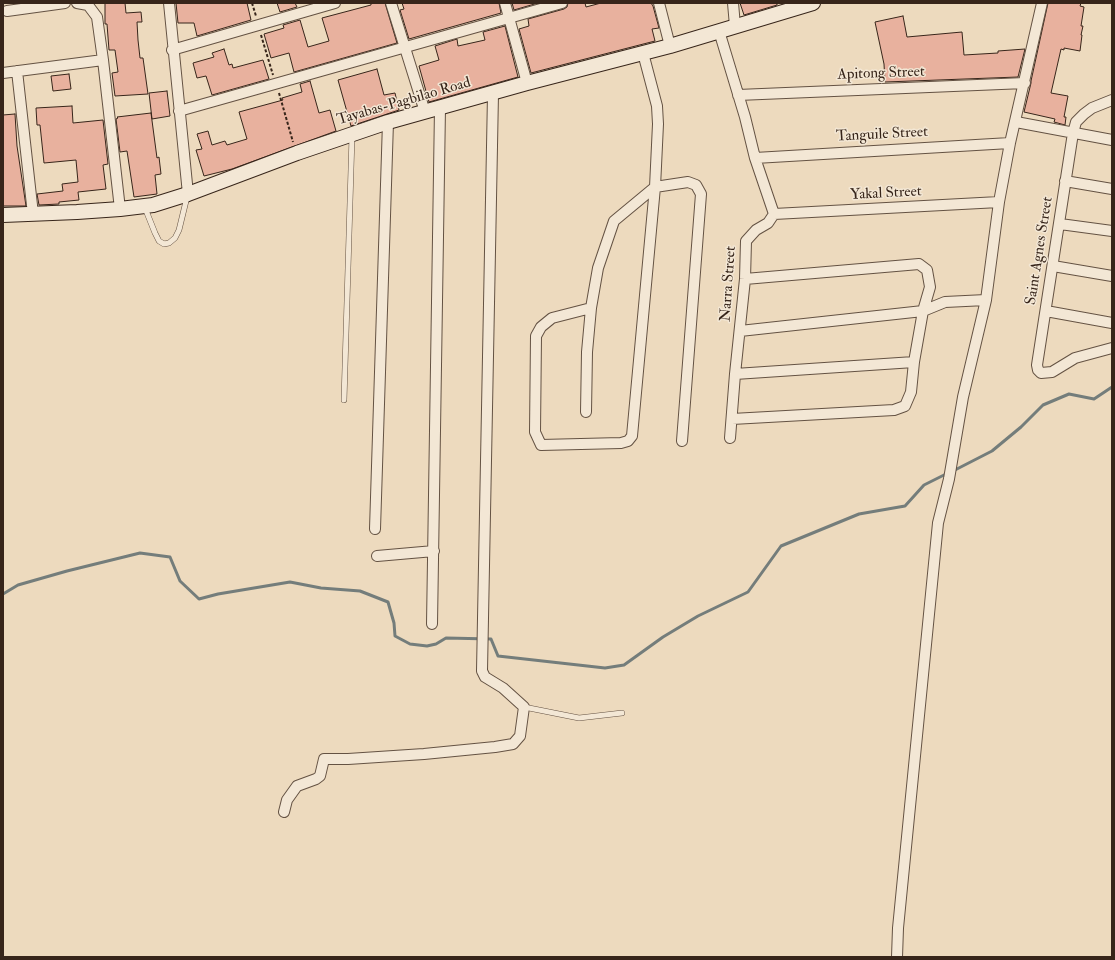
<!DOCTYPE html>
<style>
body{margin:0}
#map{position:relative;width:1115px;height:960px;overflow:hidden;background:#eddabe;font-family:"IM FELL Double Pica",serif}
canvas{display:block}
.frame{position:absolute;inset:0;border:4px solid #37251a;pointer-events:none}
</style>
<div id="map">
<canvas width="1115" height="960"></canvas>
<div class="frame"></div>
</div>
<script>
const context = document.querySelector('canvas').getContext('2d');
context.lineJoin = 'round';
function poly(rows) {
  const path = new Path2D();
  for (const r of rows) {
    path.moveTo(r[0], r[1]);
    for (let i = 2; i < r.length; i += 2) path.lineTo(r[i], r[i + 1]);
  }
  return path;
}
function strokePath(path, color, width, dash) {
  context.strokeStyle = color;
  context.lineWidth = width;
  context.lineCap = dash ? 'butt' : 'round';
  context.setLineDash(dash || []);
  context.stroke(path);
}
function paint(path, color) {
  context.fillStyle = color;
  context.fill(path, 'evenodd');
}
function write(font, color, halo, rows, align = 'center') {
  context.font = font + ' "IM FELL Double Pica",serif';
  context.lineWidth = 3;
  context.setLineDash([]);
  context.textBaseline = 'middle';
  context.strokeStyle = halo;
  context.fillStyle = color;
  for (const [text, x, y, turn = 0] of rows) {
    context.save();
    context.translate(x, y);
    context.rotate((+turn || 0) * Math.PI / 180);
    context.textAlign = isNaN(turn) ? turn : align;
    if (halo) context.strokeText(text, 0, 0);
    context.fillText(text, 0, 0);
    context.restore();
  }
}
strokePath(poly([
 [953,471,992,451,1021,427,1043,405,1069,394,1094,399,1112,387],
 [3,594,18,585,67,571,140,553,170,557,180,581,199,599,218,594,290,582,321,588,360,591,388,602,394,623,395,636,410,644,427,646,436,644,446,638,491,639,498,656,605,668,624,665,663,637,698,616,748,592,781,546,859,514,905,506,924,485,948,473]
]), '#747d7b', 3);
const building = poly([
 [105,3,125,3,126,13,141,12,142,22,137,22,138,40,140,58,143,58,148,94,115,96,112,73,118,72,115,50,109,50,107,24,105,24,105,3],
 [176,3,247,3,251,20,197,36,194,23,178,23,176,3],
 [277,3,295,3,297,7,280,12,277,3],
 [371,3,385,3,397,43,294,72,289,53,271,58,264,34,284,28,283,25,300,20,308,47,329,41,322,18,371,5,371,3],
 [402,3,499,3,501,13,409,39,400,10,404,9,402,3],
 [512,3,538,3,514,10,512,3],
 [568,3,585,3,586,7,601,3,651,3,653,6,659,28,652,29,655,41,531,73,519,29,529,26,528,19,564,9,567,7,568,3],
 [740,3,777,3,777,5,744,15,740,3],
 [1048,3,1081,3,1080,6,1084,7,1081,26,1083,26,1081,35,1082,35,1080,51,1064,48,1064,50,1061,49,1051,93,1068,96,1064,117,1066,117,1065,125,1054,122,1055,119,1024,112,1031,83,1031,81,1048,3],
 [903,16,907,37,962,32,964,55,998,53,998,51,1025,49,1018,77,885,82,884,64,875,22,903,16],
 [505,26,518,77,429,102,419,66,439,60,435,46,457,39,458,46,485,40,483,32,505,26],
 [224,49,229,65,232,64,233,68,263,60,269,79,212,95,206,76,197,78,193,63,214,57,212,53,224,49],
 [377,69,384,95,395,93,399,110,351,126,338,80,377,69],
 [69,74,71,89,53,91,51,76,69,74],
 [310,81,319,113,330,110,336,131,232,169,204,176,196,150,202,149,197,134,208,131,212,145,225,141,227,145,247,139,239,112,283,100,282,98,302,92,300,84,310,81],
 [167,91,170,116,152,119,149,93,167,91],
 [72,106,73,123,103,120,108,164,103,165,106,189,78,192,79,200,59,202,59,204,39,205,37,194,63,191,62,184,78,182,76,160,44,163,40,125,37,125,36,108,72,106],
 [151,113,157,158,159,157,161,174,155,175,157,194,134,197,127,151,120,152,116,119,118,118,117,117,151,113],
 [15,114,17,146,26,206,3,206,3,115,15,114]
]);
paint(building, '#e8b19e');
strokePath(building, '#37251a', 1);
const service = poly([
 [145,208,155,233,159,241,164,244,169,243,175,238,179,230,187,197],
 [344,400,352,136],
 [524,707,579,718,622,713]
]);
const minor = poly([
 [77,3,88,5,97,17,103,60,120,209],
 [169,3,188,194],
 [391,3,425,112],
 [505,3,527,83],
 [659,3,670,46],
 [733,3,735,26],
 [7,11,65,3],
 [719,31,745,117,755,158,774,214,768,223,756,230,746,241,745,279,735,374,730,438],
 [172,50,335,3],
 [17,71,33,214],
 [3,73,103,60],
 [738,95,1025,83],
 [1112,100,1092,108,1084,114,1076,122,1073,133,1037,365,1038,370,1041,373,1052,372,1075,358,1112,348],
 [179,111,562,3],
 [1016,122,1112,140],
 [755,158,1010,143],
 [1065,181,1112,189],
 [774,214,999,202],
 [1060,224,1112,231],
 [1053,266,1112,276],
 [591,308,552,318,541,327,536,336,535,432,541,445,621,443,628,441,632,436,655,187,658,124,657,106,643,53],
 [1046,311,1112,323],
 [740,331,923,311,945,302,986,300],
 [735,374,914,362],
 [586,412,587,352,591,308,598,268,614,221,655,187,688,182,696,185,701,194,682,441],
 [732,419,894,410,905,406,911,392,914,362,923,311,930,287,927,270,919,264,745,279],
 [375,529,388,122],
 [377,556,434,551],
 [432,624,440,108],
 [284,812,287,800,297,786,316,779,320,776,324,759,348,759,424,754,495,747,513,744,520,736,524,707,503,688,485,677,482,671,493,94],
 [897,957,898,928,938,523,949,479,963,397,986,300,999,202,1010,143,1042,3]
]);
const secondary = poly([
 [3,215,77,212,120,209,153,205,188,194,297,153,388,122,527,83,670,46,813,3]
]);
strokePath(service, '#645243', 6);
strokePath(minor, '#645243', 12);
strokePath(secondary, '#37251a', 16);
strokePath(poly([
 [252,3,256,16],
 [261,35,273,75],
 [279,93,293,142]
]), '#37251a', 2, [3, 2]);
strokePath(service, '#f3e7d5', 5);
strokePath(minor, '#f3e7d5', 10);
strokePath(secondary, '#f3e7d5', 14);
write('15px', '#37251a', '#f3e7d5', [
 ["Apitong Street",881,74,-2],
 ["Tayabas-Pagbilao Road",404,102,-16],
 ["Tanguile Street",882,135,-3],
 ["Yakal Street",886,194,-3],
 ["Saint Agnes Street",1040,251,-81],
 ["Narra Street",729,284,-86]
]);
</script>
